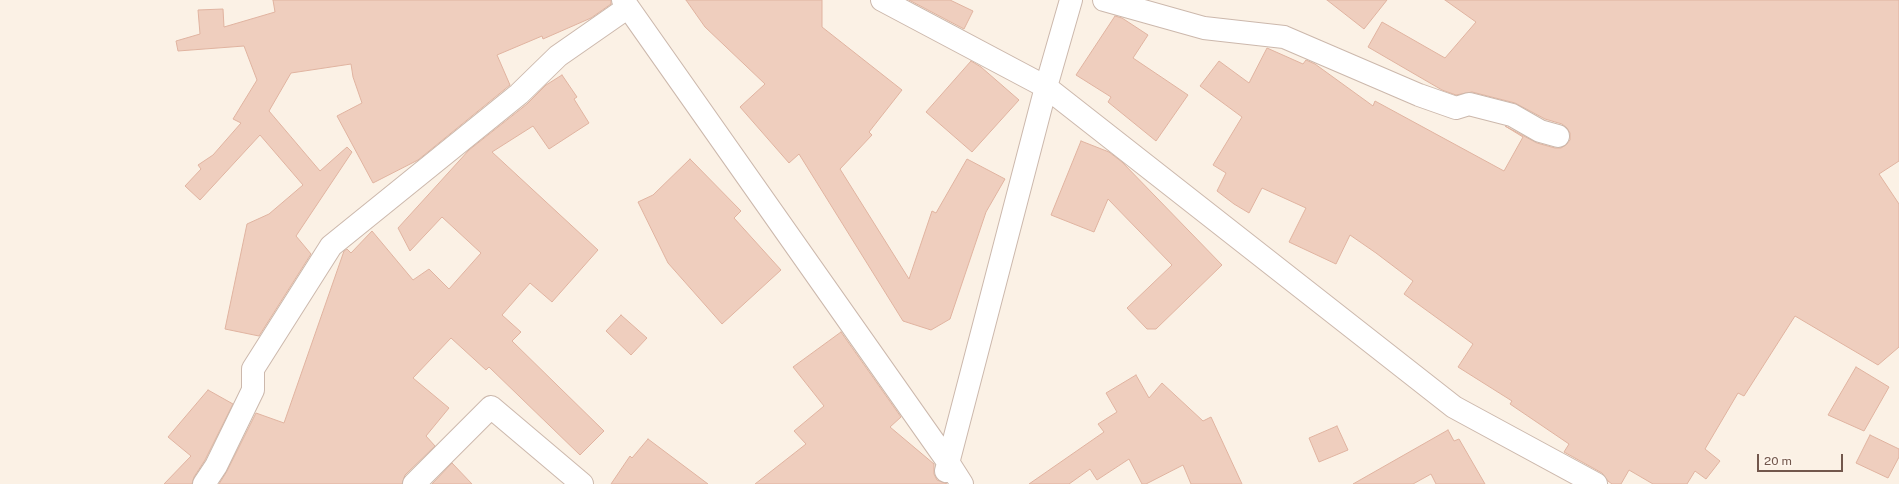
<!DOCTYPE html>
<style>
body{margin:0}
#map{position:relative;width:1899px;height:484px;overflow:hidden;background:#fbf1e5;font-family:"Public Sans",sans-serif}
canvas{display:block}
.scale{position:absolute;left:1757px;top:454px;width:86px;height:18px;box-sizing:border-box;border:2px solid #72574c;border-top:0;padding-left:5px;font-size:12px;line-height:14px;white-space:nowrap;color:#72574c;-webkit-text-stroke:3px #fef5eb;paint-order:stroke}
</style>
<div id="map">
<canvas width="1899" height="484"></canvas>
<div class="scale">20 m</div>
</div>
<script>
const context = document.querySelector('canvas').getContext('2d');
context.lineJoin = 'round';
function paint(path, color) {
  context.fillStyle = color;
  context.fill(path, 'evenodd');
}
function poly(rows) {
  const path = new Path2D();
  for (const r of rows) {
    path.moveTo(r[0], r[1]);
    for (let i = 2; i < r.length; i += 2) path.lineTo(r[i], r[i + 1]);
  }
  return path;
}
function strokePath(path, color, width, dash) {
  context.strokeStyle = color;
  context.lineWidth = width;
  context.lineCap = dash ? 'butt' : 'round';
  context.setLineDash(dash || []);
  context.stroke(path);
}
const building = poly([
 [273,0,611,0,611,4,591,18,543,39,542,36,497,55,510,85,418,160,373,183,337,116,362,103,353,77,351,64,291,73,269,111,320,171,347,147,352,152,296,236,311,254,259,336,225,329,247,224,269,214,303,185,260,135,200,200,185,186,201,169,198,165,213,155,241,123,233,119,257,80,244,46,178,51,176,41,200,34,198,10,223,9,224,27,275,12,273,0],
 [686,0,822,0,822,27,902,90,869,132,872,135,840,169,909,279,932,211,936,213,967,159,1005,179,986,212,950,319,931,330,903,321,799,154,789,163,740,107,765,84,705,27,686,0],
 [909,0,950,0,973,11,964,29,909,0],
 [1327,0,1387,0,1364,29,1327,0],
 [1445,0,1899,0,1899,161,1879,174,1899,204,1899,347,1878,365,1795,316,1744,396,1738,393,1705,449,1720,461,1706,479,1695,471,1687,484,1653,484,1629,470,1621,484,1612,484,1608,481,1602,473,1564,452,1569,444,1510,404,1512,401,1458,367,1473,344,1404,294,1413,281,1376,253,1350,235,1336,264,1289,242,1306,208,1262,188,1249,213,1234,204,1217,191,1226,173,1213,165,1242,117,1200,86,1219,61,1249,83,1267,48,1303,64,1306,60,1315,64,1373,106,1375,101,1504,171,1523,137,1505,126,1537,143,1555,148,1561,148,1566,145,1570,140,1570,133,1567,128,1562,124,1545,119,1515,103,1472,92,1456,95,1442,90,1368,47,1382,22,1445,58,1476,22,1445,0],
 [1115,16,1122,18,1148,35,1133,58,1188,95,1156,141,1108,102,1111,97,1076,75,1115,16],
 [971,61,981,67,1019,100,972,152,926,112,971,61],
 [562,75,577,97,574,99,589,123,549,149,533,126,492,152,598,250,552,302,530,283,502,315,521,332,512,341,604,431,580,455,489,367,486,370,451,338,413,378,449,408,426,436,435,446,405,475,402,484,219,484,227,471,256,413,284,423,344,251,347,249,351,253,372,231,413,280,429,269,449,289,481,253,442,217,410,251,398,228,469,150,527,104,546,85,562,75],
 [1081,141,1109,152,1122,162,1222,265,1156,329,1147,329,1127,308,1172,265,1108,199,1094,232,1051,215,1081,141],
 [690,159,741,211,734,218,781,270,722,324,668,263,638,202,653,195,690,159],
 [621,315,647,338,631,355,606,331,621,315],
 [841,332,901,417,890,427,934,464,934,474,937,480,947,484,755,484,806,444,794,431,824,406,793,367,841,332],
 [1856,367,1889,387,1864,431,1828,415,1856,367],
 [1136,375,1149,398,1162,383,1203,421,1211,417,1242,484,1191,484,1183,465,1146,484,1142,484,1129,459,1097,480,1090,469,1069,484,1029,484,1104,432,1098,424,1117,412,1106,393,1136,375],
 [208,390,233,404,205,460,194,477,192,484,164,484,191,456,168,437,208,390],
 [1337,426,1348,450,1319,462,1309,438,1337,426],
 [1448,430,1454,441,1459,439,1485,484,1436,484,1431,474,1413,484,1353,484,1448,430],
 [1870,435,1899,449,1899,457,1888,478,1856,463,1870,435],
 [648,439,708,484,611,484,630,456,632,458,648,439],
 [452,463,472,484,432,484,452,463]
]);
paint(building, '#efcebe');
strokePath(building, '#e0b3a0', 1);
const minor = poly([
 [623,0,948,462,962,484],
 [882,0,1046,87,1454,407,1596,484],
 [1104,0,1204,28,1284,37,1419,95,1456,108,1469,104,1512,115,1540,131,1558,136],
 [946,471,1046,87,1071,0],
 [204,484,216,466,253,390,253,369,331,246,519,94,558,56,627,8],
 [414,484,491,407,582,484]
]);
strokePath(minor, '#ccb8ac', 24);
strokePath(minor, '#fff', 22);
</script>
